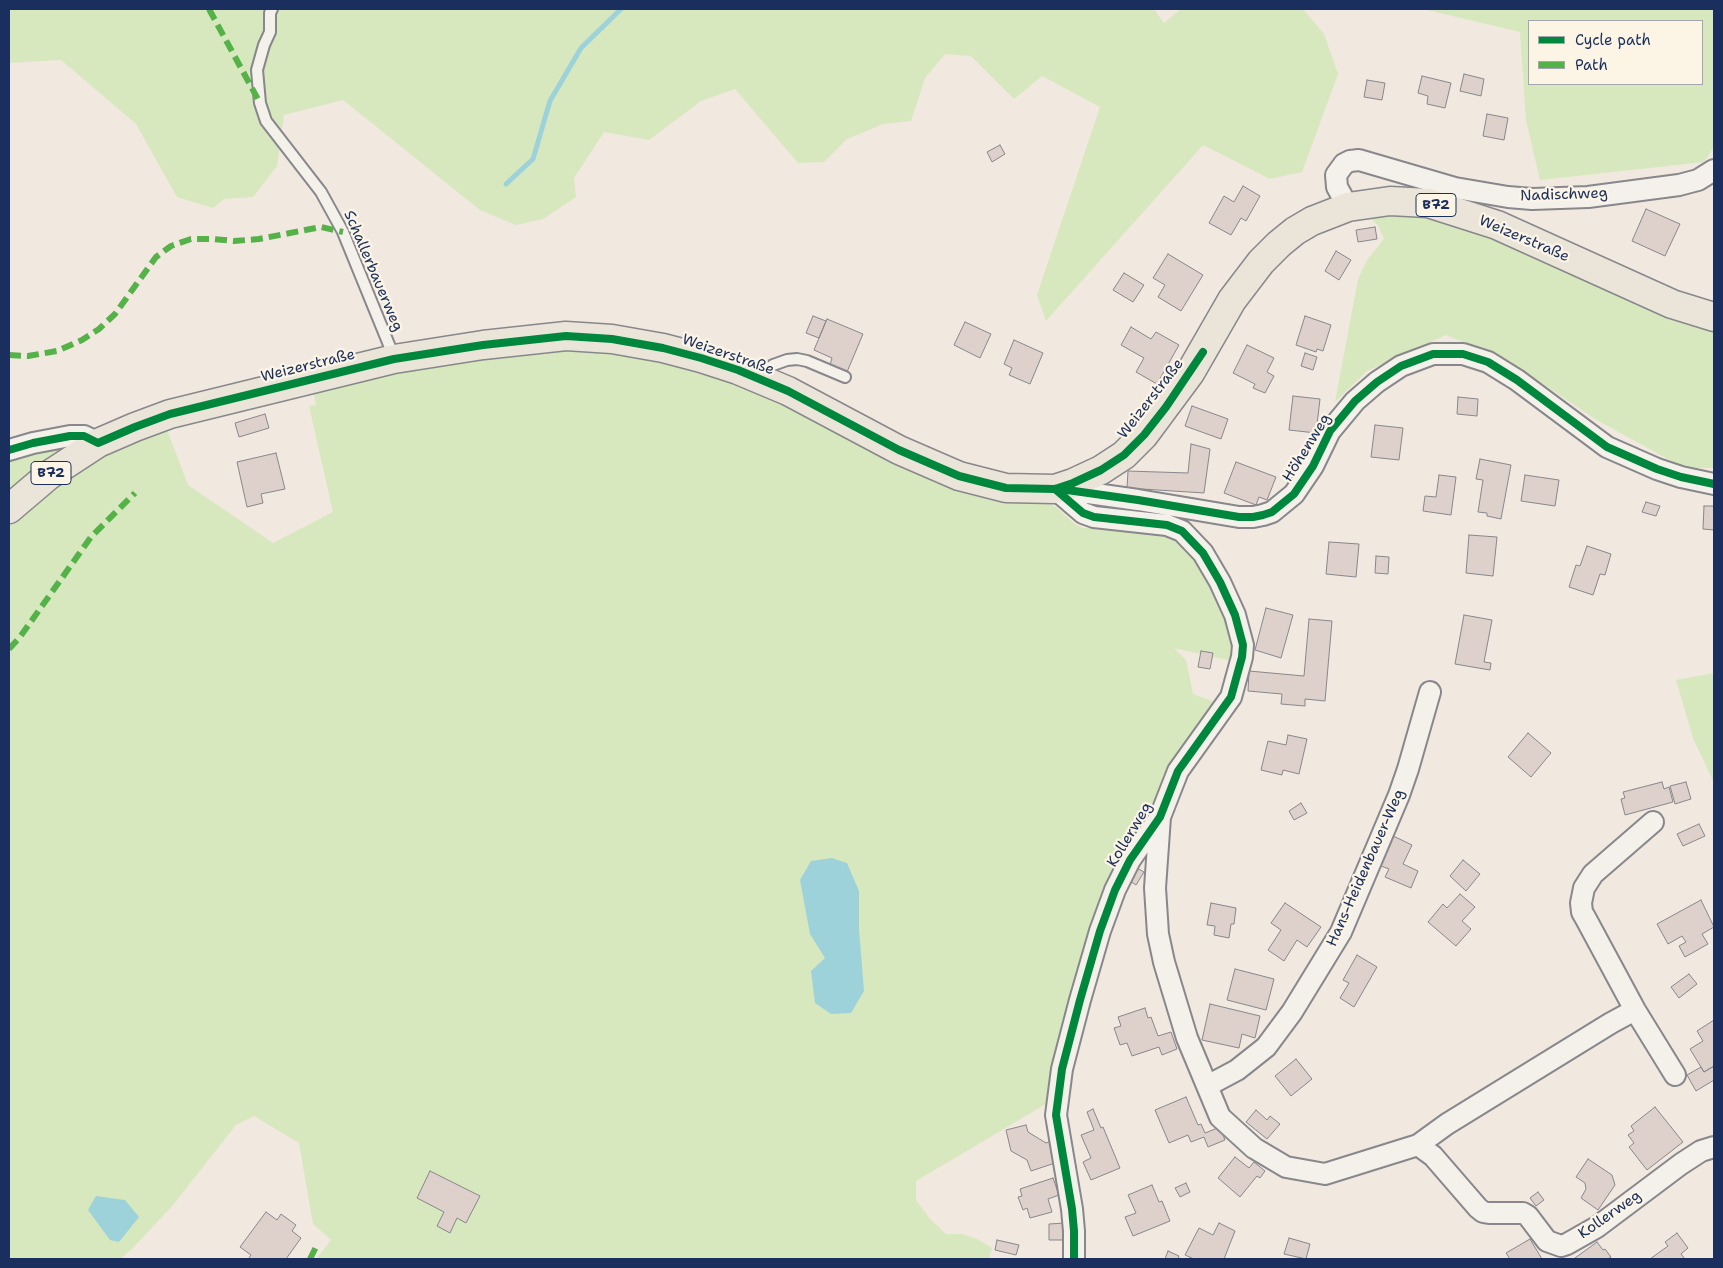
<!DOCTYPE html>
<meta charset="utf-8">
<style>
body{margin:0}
#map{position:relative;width:1723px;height:1268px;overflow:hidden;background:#f1e8e0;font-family:"Shantell Sans",sans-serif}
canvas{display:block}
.frame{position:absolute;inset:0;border:10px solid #1b2f5e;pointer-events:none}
.legend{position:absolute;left:1528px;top:20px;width:175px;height:65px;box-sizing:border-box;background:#fcf5e5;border:1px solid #a2a6af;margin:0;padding:6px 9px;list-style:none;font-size:15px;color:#1b2f5e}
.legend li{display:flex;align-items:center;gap:10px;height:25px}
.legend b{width:25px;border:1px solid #a2a6af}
</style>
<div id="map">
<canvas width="1723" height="1268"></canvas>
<div class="frame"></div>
<ul class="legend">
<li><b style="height:6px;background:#00873e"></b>Cycle path</li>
<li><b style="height:6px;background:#55b248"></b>Path</li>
</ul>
</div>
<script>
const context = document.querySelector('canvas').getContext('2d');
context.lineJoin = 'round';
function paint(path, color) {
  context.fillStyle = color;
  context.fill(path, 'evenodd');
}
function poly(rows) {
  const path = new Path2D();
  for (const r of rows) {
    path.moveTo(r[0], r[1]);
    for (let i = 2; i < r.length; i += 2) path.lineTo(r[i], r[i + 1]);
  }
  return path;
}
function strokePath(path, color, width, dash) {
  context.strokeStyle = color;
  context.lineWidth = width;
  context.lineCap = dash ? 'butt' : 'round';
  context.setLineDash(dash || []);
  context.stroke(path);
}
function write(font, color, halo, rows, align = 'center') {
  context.font = font + ' "Shantell Sans",sans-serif';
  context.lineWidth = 4.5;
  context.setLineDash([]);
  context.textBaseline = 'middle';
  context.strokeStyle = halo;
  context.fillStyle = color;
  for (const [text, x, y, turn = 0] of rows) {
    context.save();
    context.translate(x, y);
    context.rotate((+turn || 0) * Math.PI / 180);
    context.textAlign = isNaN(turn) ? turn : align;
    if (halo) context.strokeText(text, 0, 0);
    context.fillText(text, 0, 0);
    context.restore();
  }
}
paint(poly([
 [9,9,1154,9,1164,23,1181,9,1303,9,1324,34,1338,74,1302,172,1270,179,1203,145,1046,321,1037,295,1100,107,1042,76,1014,99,971,56,945,54,925,78,911,121,883,124,847,139,824,162,798,163,735,89,701,101,649,140,604,132,574,178,576,197,543,219,516,225,480,210,343,100,284,115,277,166,253,197,224,199,213,208,177,197,136,124,61,60,9,63],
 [1423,9,1714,9,1714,147,1704,162,1540,180,1526,120,1520,32],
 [1529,21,1702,21,1702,84,1529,84],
 [1364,213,1434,214,1714,326,1714,468,1684,468,1595,419,1509,361,1446,335,1367,371,1335,402,1358,279,1367,260,1384,239,1378,225],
 [570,349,632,353,706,371,1042,500,1056,507,1076,525,1083,528,1160,528,1191,547,1230,617,1236,662,1174,648,1186,660,1193,694,1220,704,1120,867,1051,1101,916,1181,916,1200,930,1219,946,1234,963,1234,979,1240,992,1248,989,1259,316,1259,331,1240,313,1224,299,1143,254,1116,236,1125,173,1205,133,1248,122,1257,125,1259,9,1259,9,526,54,483,117,446,166,427,188,485,273,543,333,512,309,406,316,405,313,389,451,360],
 [859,891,859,929,811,971,825,958],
 [59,444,66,448,9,490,9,456],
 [1714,673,1714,783,1693,738,1676,680]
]), '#d7e8be');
paint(poly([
 [832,858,847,863,859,891,859,929,864,991,851,1013,831,1014,815,1003,811,971,825,958,810,934,800,880,811,861],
 [96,1196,125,1200,139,1217,119,1242,110,1240,88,1210]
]), '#9ed2da');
strokePath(poly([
 [506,184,533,159,550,101,581,48,621,9]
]), '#9ed2da', 5);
const building = poly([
 [1464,74,1484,79,1481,96,1460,91,1464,74],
 [1422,76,1451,83,1445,108,1427,104,1428,96,1418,93,1422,76],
 [1367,80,1385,83,1382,100,1364,97,1367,80],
 [1487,114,1508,118,1504,140,1483,136,1487,114],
 [1000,145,1005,154,992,162,987,152,1000,145],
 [1243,186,1260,196,1246,221,1241,218,1231,235,1209,223,1224,196,1234,202,1243,186],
 [1646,209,1680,224,1665,256,1632,241,1646,209],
 [1375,227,1377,239,1358,242,1356,230,1375,227],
 [1336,251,1351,260,1339,280,1325,271,1336,251],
 [1168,254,1203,275,1181,311,1158,297,1165,285,1153,278,1168,254],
 [1124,273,1144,285,1133,302,1113,290,1124,273],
 [813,316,826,321,819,338,806,333,813,316],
 [1305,316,1331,325,1323,351,1317,349,1316,352,1296,345,1305,316],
 [827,319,863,334,847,372,830,365,832,358,814,350,827,319],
 [965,322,991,334,980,358,954,345,965,322],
 [1131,327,1151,339,1156,332,1179,345,1157,384,1136,372,1144,358,1121,345,1131,327],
 [1014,340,1043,353,1030,384,1009,375,1012,368,1004,364,1014,340],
 [1247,345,1274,358,1267,372,1274,376,1265,393,1253,388,1255,384,1233,373,1247,345],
 [1305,353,1317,357,1313,370,1301,366,1305,353],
 [1293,396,1320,399,1316,433,1289,430,1293,396],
 [1458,397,1478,399,1477,416,1457,414,1458,397],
 [1192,406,1228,419,1221,439,1185,426,1192,406],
 [265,414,269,428,239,437,235,423,265,414],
 [1375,425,1403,428,1399,460,1371,457,1375,425],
 [1191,444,1210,449,1204,493,1127,488,1128,471,1188,473,1191,444],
 [276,453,285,489,261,494,263,503,247,507,237,462,276,453],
 [1480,459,1511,465,1501,519,1487,516,1487,513,1478,512,1483,480,1476,479,1480,459],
 [1236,462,1276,477,1267,500,1259,497,1256,505,1224,493,1236,462],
 [1439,475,1456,477,1451,515,1423,511,1425,496,1436,497,1439,475],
 [1525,475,1559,480,1555,506,1521,501,1525,475],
 [1646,502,1660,506,1656,516,1642,512,1646,502],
 [1704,506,1714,506,1714,530,1703,529,1704,506],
 [1469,535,1497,537,1493,576,1466,573,1469,535],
 [1329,542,1359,544,1356,577,1326,574,1329,542],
 [1587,546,1611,554,1605,575,1600,574,1593,595,1569,587,1576,565,1580,566,1587,546],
 [1376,556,1389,557,1388,574,1375,573,1376,556],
 [1266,608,1293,615,1281,658,1255,650,1266,608],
 [1464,615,1492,620,1484,662,1491,663,1490,670,1455,664,1464,615],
 [1309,619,1332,621,1325,701,1305,699,1305,706,1281,704,1282,694,1248,691,1249,671,1304,676,1309,619],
 [1201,651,1213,653,1210,669,1198,667,1201,651],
 [1528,733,1551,753,1531,777,1508,757,1528,733],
 [1288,735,1307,739,1299,774,1283,770,1282,775,1261,770,1268,741,1286,745,1288,735],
 [1662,782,1664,789,1669,787,1673,802,1625,815,1621,799,1625,798,1623,792,1662,782],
 [1686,782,1691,799,1675,804,1670,786,1686,782],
 [1301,803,1307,813,1294,820,1289,811,1301,803],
 [1699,824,1705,836,1683,846,1677,834,1699,824],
 [1389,834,1412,845,1403,864,1418,871,1411,888,1385,877,1389,869,1376,864,1389,834],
 [1463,860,1480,874,1466,891,1450,876,1463,860],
 [1135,867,1144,872,1136,885,1127,879,1135,867],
 [1460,894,1475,907,1462,921,1471,929,1456,946,1428,922,1443,904,1447,908,1460,894],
 [1701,900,1714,927,1702,934,1708,944,1685,957,1679,946,1686,942,1682,936,1668,944,1657,924,1701,900],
 [1211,903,1236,908,1234,924,1231,924,1229,938,1214,935,1215,926,1207,925,1211,903],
 [1285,903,1321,927,1307,947,1297,940,1284,961,1268,950,1281,930,1271,923,1285,903],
 [1357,955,1377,967,1354,1007,1340,998,1349,983,1343,980,1357,955],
 [1235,969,1274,979,1266,1010,1227,1000,1235,969],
 [1689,974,1697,984,1679,998,1671,987,1689,974],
 [1210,1004,1260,1016,1255,1038,1242,1034,1239,1048,1202,1040,1210,1004],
 [1145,1008,1148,1018,1151,1017,1158,1036,1171,1032,1177,1049,1162,1055,1159,1047,1132,1056,1127,1043,1120,1045,1114,1028,1121,1026,1118,1017,1145,1008],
 [1714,1020,1714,1066,1704,1072,1690,1049,1703,1041,1697,1031,1714,1020],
 [1296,1059,1312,1079,1291,1096,1275,1076,1296,1059],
 [1714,1066,1714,1080,1696,1091,1687,1075,1701,1067,1704,1072,1714,1066],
 [1186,1097,1198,1125,1201,1124,1205,1133,1220,1127,1225,1140,1208,1147,1204,1137,1191,1142,1188,1135,1169,1143,1155,1110,1186,1097],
 [1655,1107,1683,1142,1647,1170,1629,1147,1634,1143,1628,1135,1634,1131,1631,1126,1655,1107],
 [1093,1109,1101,1128,1103,1127,1120,1168,1091,1180,1083,1162,1091,1158,1081,1135,1094,1130,1087,1112,1093,1109],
 [1256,1110,1267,1120,1270,1116,1280,1124,1267,1139,1246,1122,1256,1110],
 [1026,1125,1028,1132,1046,1143,1054,1140,1058,1150,1051,1153,1055,1163,1031,1171,1027,1160,1011,1151,1006,1130,1026,1125],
 [1235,1157,1249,1168,1254,1162,1265,1171,1260,1178,1257,1176,1240,1197,1218,1178,1235,1157],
 [1588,1159,1612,1175,1615,1185,1598,1210,1581,1198,1586,1189,1585,1183,1576,1177,1588,1159],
 [430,1171,480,1196,466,1223,457,1218,450,1233,437,1226,444,1212,417,1198,430,1171],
 [1053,1178,1059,1195,1048,1199,1052,1212,1030,1218,1027,1208,1023,1210,1018,1197,1022,1196,1020,1189,1053,1178],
 [1186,1183,1190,1192,1180,1197,1175,1188,1186,1183],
 [1152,1185,1159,1202,1162,1201,1170,1221,1133,1236,1125,1217,1136,1213,1128,1195,1152,1185],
 [1538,1192,1544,1200,1536,1206,1530,1198,1538,1192],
 [266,1212,277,1220,281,1214,296,1225,292,1231,301,1238,286,1259,250,1259,249,1258,251,1255,240,1247,266,1212],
 [1065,1223,1065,1240,1049,1240,1049,1224,1065,1223],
 [1219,1223,1235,1231,1224,1259,1194,1259,1185,1255,1199,1228,1213,1235,1219,1223],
 [1677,1233,1688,1248,1681,1254,1685,1259,1650,1259,1668,1246,1665,1242,1677,1233],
 [1289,1238,1310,1244,1306,1259,1284,1254,1289,1238],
 [1530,1239,1542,1259,1510,1259,1506,1253,1530,1239],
 [997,1240,1019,1245,1016,1255,995,1250,997,1240],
 [1597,1242,1603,1250,1605,1249,1611,1257,1609,1258,1610,1259,1576,1259,1575,1258,1597,1242],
 [1168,1251,1179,1256,1178,1259,1165,1259,1168,1251]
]);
paint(building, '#ded0ca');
strokePath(building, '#87878c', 1);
const lane = poly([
 [272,9,270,13,270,32,264,45,257,70,260,103,266,121,321,192,343,232,394,357],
 [762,378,766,370,773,365,787,360,797,359,807,361,845,377]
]);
const street = poly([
 [1348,207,1337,187,1336,175,1344,164,1350,161,1359,160,1455,188,1508,197,1532,199,1588,197,1679,185,1698,180,1714,170],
 [9,450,33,443,70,436,84,436,98,443],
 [1055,489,1083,513,1094,517,1167,525,1182,531,1203,553,1220,582,1235,615,1243,645,1242,657,1231,697,1178,771,1160,817,1130,860,1115,890,1100,931,1080,1000,1062,1069,1056,1115,1072,1209,1074,1231,1074,1259],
 [1060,489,1138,500,1239,517,1253,517,1263,515,1272,512,1294,494,1313,466,1330,431,1355,401,1377,382,1401,366,1433,354,1463,354,1488,362,1517,380,1607,447,1657,469,1681,477,1714,484],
 [1160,817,1155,888,1158,934,1164,962,1187,1038,1220,1117,1254,1148,1286,1167,1325,1174,1418,1145,1433,1156,1478,1208,1483,1212,1489,1213,1523,1213,1528,1216,1547,1241,1561,1246,1567,1244,1597,1227,1681,1164,1701,1151,1714,1147],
 [1653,822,1593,874,1584,888,1581,903,1582,912,1586,919,1635,1010,1675,1075],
 [1207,1086,1237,1070,1266,1047,1292,1012,1341,932,1399,795,1408,769,1430,692],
 [1418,1145,1447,1124,1611,1023,1635,1010]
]);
const primary = poly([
 [9,509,49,475,98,443,135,427,170,414,394,359,483,345,566,336,612,339,663,348,701,358,738,370,788,391,899,450,959,476,1006,488,1055,489,1073,483,1101,470,1124,455,1144,435,1190,373,1232,300,1261,262,1279,244,1295,231,1312,221,1348,207,1390,201,1428,203,1497,225,1672,304,1714,317]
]);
strokePath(lane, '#87878c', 14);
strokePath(street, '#87878c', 24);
strokePath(primary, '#87878c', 31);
strokePath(lane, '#f4f0ea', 10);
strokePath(street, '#f4f0ea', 20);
strokePath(primary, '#eae5d8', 28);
strokePath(poly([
 [209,9,260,103],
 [9,355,28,356,57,351,82,340,99,329,115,314,156,257,171,246,191,239,212,239,234,241,259,239,321,227,343,232],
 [9,649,20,637,91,537,135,493],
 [310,1259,318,1243]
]), '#55b248', 6, [12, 6]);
strokePath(poly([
 [9,450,33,443,70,436,84,436,98,443,135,427,170,414,394,359,483,345,566,336,612,339,663,348,701,358,738,370,788,391,899,450,959,476,1006,488,1055,489,1073,483,1101,470,1124,455,1144,435,1166,407,1203,352],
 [1055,489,1083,513,1094,517,1167,525,1182,531,1203,553,1220,582,1235,615,1243,645,1242,657,1231,697,1178,771,1160,817,1130,860,1115,890,1100,931,1080,1000,1062,1069,1056,1115,1072,1209,1074,1231,1074,1259],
 [1060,489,1138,500,1239,517,1253,517,1263,515,1272,512,1294,494,1313,466,1330,431,1355,401,1377,382,1401,366,1433,354,1463,354,1488,362,1517,380,1607,447,1657,469,1681,477,1714,484]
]), '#00873e', 8);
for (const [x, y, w] of [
 [1436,205,40],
 [51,473,40]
]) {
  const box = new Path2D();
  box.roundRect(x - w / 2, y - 11.5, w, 23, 4);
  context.fillStyle = '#fcf5e5';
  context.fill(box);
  strokePath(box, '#1b2f5e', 1);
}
write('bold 14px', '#1b2f5e', null, [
 ["B72",1436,205],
 ["B72",51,473]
]);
write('15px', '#1b2f5e', '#fcf5e5', [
 ["Nadischweg",1564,195,-2],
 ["Weizerstraße",1524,239,23],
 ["Schallerbauerweg",373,271,67],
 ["Weizerstraße",728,355,19],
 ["Weizerstraße",308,366,-14],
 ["Weizerstraße",1151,399,-52],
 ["Höhenweg",1307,448,-58],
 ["Kollerweg",1130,835,-59],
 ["Hans-Heidenbauer-Weg",1366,868,-66],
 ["Kollerweg",1610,1215,-35]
]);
</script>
